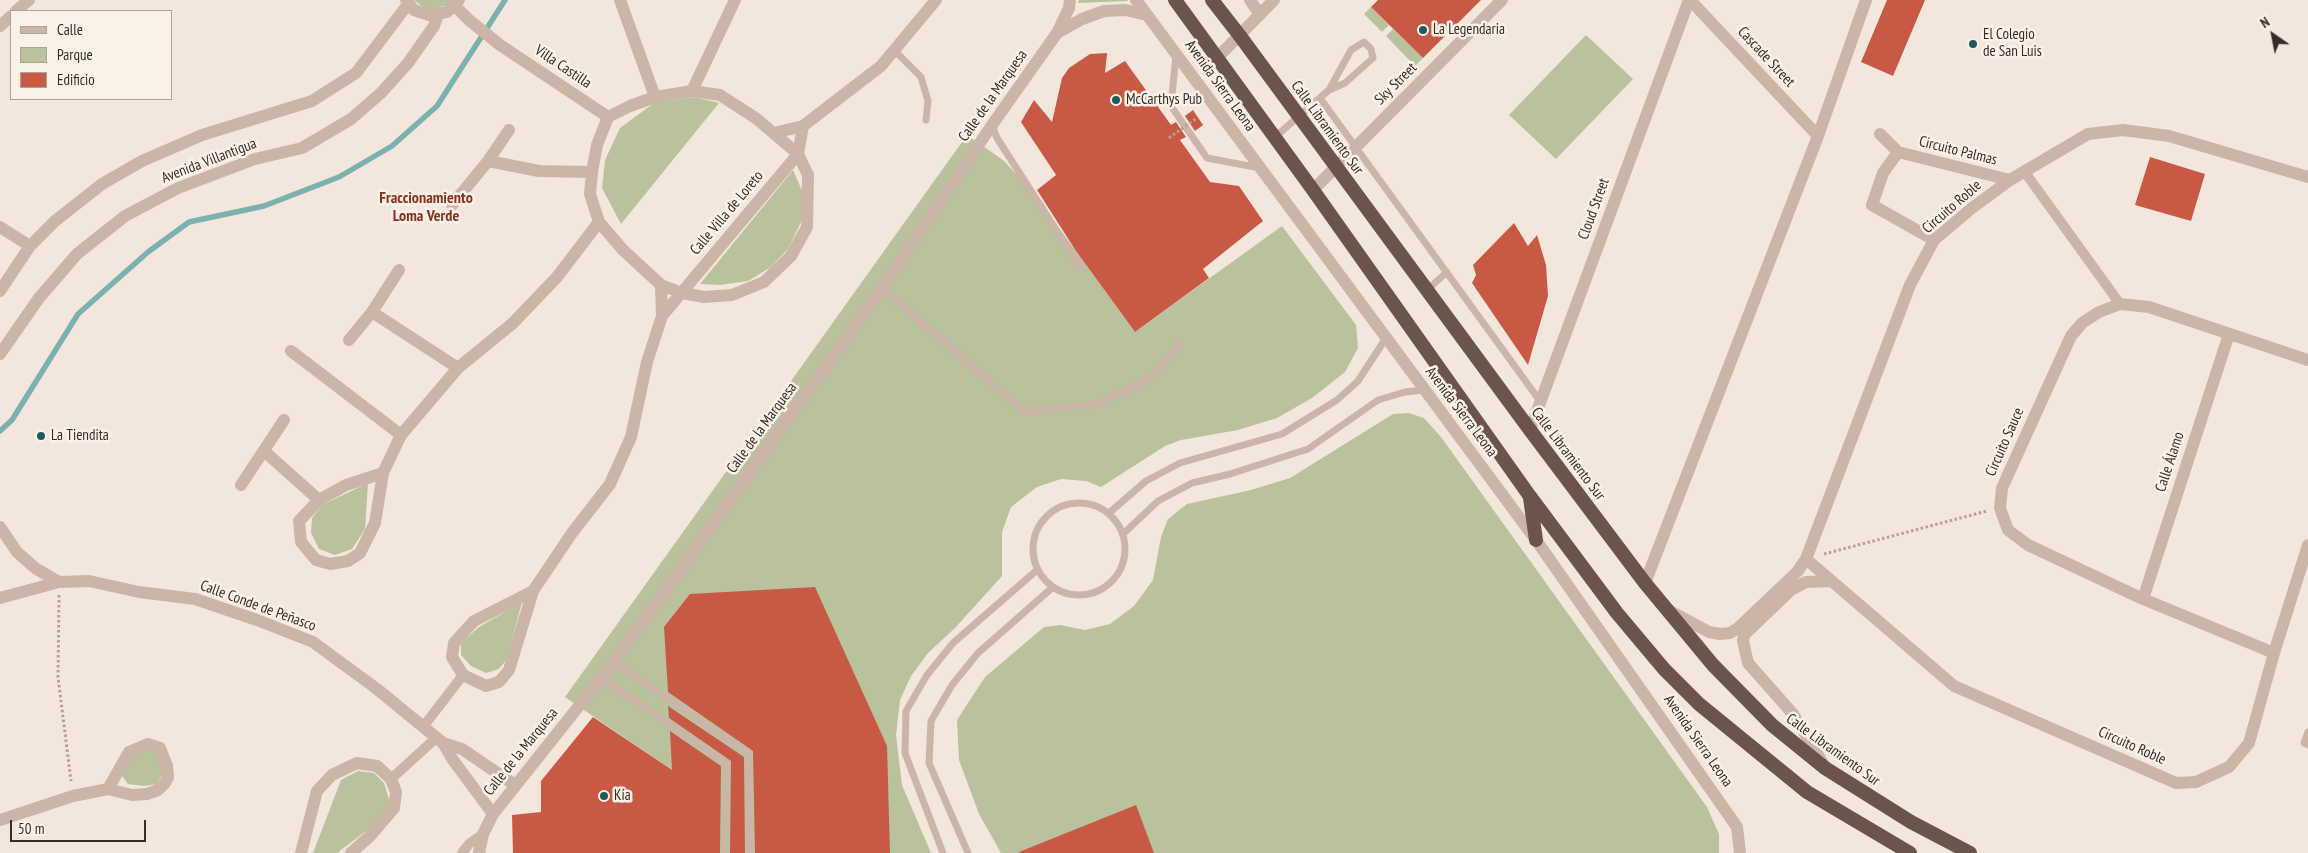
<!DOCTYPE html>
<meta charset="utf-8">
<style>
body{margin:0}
#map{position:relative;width:2308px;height:853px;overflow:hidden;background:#f3e7dd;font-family:"PT Sans Narrow",sans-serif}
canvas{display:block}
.legend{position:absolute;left:10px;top:10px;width:162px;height:90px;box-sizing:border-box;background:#faf1e9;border:1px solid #aca29c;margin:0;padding:6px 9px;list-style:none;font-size:15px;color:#382c28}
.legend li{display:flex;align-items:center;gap:10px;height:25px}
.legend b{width:25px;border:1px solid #aca29c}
.north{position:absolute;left:2248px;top:10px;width:50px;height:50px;-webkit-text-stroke:4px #faf1e9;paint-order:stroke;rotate:327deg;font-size:14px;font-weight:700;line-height:20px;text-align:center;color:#382c28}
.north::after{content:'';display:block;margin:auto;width:18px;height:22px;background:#382c28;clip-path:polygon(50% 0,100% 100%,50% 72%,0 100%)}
.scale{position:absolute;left:10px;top:820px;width:136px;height:22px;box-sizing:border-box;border:2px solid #382c28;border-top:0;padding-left:6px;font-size:15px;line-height:18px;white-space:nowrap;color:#382c28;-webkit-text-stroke:4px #faf1e9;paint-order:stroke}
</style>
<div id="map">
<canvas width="2308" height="853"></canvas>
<ul class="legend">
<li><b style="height:6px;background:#cbb5a8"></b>Calle</li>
<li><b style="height:14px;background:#b9c29c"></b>Parque</li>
<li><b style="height:14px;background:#c85a45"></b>Edificio</li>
</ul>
<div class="north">N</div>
<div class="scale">50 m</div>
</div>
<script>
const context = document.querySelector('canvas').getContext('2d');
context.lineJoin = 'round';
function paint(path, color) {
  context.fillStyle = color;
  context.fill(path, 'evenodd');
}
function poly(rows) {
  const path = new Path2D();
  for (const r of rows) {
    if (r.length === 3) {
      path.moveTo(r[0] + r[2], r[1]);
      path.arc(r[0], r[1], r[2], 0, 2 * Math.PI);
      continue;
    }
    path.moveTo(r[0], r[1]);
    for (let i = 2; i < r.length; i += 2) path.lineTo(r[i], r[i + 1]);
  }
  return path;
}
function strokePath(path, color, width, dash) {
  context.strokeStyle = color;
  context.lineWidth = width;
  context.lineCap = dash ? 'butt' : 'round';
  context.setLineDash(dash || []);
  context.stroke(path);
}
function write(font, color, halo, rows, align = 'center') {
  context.font = font + ' "PT Sans Narrow",sans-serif';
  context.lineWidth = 5;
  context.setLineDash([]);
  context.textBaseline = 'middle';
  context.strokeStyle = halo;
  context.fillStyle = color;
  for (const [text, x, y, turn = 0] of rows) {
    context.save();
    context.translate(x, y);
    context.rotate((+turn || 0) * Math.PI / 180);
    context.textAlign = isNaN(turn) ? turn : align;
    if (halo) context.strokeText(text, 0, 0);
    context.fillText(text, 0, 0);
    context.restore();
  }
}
paint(poly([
 [414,0,452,0,447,5,432,9,424,8],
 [1079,0,1127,0,1128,1,1078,3],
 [1371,7,1389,25,1382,32,1364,14],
 [1393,29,1423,58,1415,66,1386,36],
 [1586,35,1633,79,1556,159,1509,115],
 [694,97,719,103,621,224,602,188,605,160,620,128,654,103],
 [967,135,1003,160,1033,192,1135,332,1282,226,1356,325,1358,348,1345,372,1312,398,1277,418,1238,430,1181,440,1165,446,1101,487,1086,481,1061,479,1037,487,1011,507,1002,532,1002,576,955,628,928,653,911,676,900,700,896,735,902,785,931,853,671,853,666,766,565,697],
 [793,170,804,195,801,222,788,249,771,267,748,281,720,285,700,284],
 [1409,413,1424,418,1441,437,1707,807,1719,834,1719,853,1001,853,979,814,959,760,957,720,985,677,1044,627,1060,625,1085,630,1110,624,1134,606,1153,580,1161,537,1168,519,1187,504,1251,490,1290,478,1393,414],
 [368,483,365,529,352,549,335,555,319,549,311,533,312,518,322,505],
 [522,602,507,659,499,669,486,673,471,666,461,655,461,643,479,627],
 [148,749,157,753,164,771,157,784,144,786,128,784,122,776,134,754],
 [358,771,374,773,384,783,390,803,374,825,337,853,313,853,341,780]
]), '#b9c29c');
strokePath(poly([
 [0,431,12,420,78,314,148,252,189,222,264,206,339,177,392,146,437,106,505,0]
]), '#7bb1ae', 5.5);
paint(poly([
 [1378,0,1481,0,1423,58,1371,7],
 [1887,0,1925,0,1893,76,1861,62],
 [1107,53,1105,73,1125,61,1171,125,1176,122,1186,137,1180,140,1210,182,1239,186,1263,221,1203,269,1209,278,1135,332,1076,251,1037,190,1056,175,1021,122,1034,100,1052,122,1062,78,1069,68,1090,54],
 [1193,110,1203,125,1195,131,1185,116],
 [2150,157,2205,174,2191,221,2135,205],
 [1514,223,1528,246,1537,235,1546,265,1548,296,1528,365,1472,283,1476,275,1473,265],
 [815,587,887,746,890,853,755,853,753,751,668,692,664,627,690,594],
 [668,706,744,757,745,853,730,853,731,761,669,718],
 [593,717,672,770,670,731,721,766,720,853,513,853,512,815,541,812,541,781],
 [1136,805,1154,853,1019,853,1019,852]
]), '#c85a45');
strokePath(poly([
 [1169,138,1173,135],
 [1824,554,1987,511],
 [59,595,58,677,71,781]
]), '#b79f92', 3, [2.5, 2.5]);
strokePath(poly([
 [894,50,921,77,928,101,926,120],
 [1176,55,1171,106,1207,158,1260,168],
 [1320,98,1540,401],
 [992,125,997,138,1080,267],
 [1275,137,1329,90,1345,83,1373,58,1371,49,1364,42,1351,50,1329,90],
 [882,288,1025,412,1097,404,1153,376,1180,343],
 [1427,290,1447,272],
 [1079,549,46],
 [1109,513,1146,481,1180,463,1282,434,1337,400,1358,381,1386,338],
 [1123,534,1158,501,1192,483,1230,474,1308,449,1378,400,1405,392,1425,390],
 [614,662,749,754,750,853],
 [602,678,726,763,725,853],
 [2308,732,2304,743,2308,745],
 [943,853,905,753,906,711,927,675,953,643,1037,570],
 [968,853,929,763,931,721,952,685,978,653,1053,587]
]), '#cbb5a8', 7);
strokePath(poly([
 [2024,171,2120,304],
 [423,727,463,675],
 [391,779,436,738],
 [462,853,469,844,483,834]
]), '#cbb5a8', 10);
strokePath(poly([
 [406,0,414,10,429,15,447,12,459,0],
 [620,0,655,97],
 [1070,0,1069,8,1057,33,1082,19,1104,11,1125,10,1147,15],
 [1250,0,1260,15],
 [1690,0,1818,136],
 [455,6,469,20,500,45,608,117],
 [16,11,29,0],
 [0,26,11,16],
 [1217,58,1274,0],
 [692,91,720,95,757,119,798,154,808,175,807,227,791,256,764,282,732,295,704,297,682,293,661,285,623,250,599,222,590,194,592,172,597,145,608,117,630,106,655,97,692,91],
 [692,91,735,0],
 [774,133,803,126,881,66,936,0],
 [1880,134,1898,152,2010,180],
 [1898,152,1883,173,1872,205,1934,240],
 [488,161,539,171,592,172],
 [1313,190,1502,0],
 [452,205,488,161,509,130],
 [0,227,30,246],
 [0,291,30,246,55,221,102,184,142,161,202,135,312,101,356,73,408,4],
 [372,312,458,368],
 [662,316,798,154,803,126],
 [349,340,372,312,399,270],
 [291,351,401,435],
 [0,354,39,298,77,254,125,216,178,188,255,159,302,148,351,119,381,93,408,63,434,26,438,15],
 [1530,430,1689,0],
 [264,451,319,500],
 [383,473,346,485,319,500,299,521,301,542,316,560,330,564,348,561,360,553,375,523,383,473,401,435,458,368,513,323,557,277,599,222],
 [241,485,284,420],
 [0,527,17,552,35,568,59,582],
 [1806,559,1954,686,2176,783,2196,782,2229,767,2249,743,2274,653,2308,545],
 [1645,583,1818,136,1866,0],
 [533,591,474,621,454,643,452,657,463,675,486,686,499,682,509,670,533,591,572,533,610,484,631,437,647,362,662,316,661,285],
 [0,598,59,582,89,581,139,592,195,599,257,620,313,642,377,689,443,743,462,749,515,785],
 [2143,599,2229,334],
 [1668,610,1709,632,1720,634,1730,633,1738,628,1797,572,1806,559,1910,285,1934,240,1972,208,2010,180,2088,134,2123,130,2169,136,2308,177],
 [2274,653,2143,599,2028,545,2008,530,2000,508,2002,488,2071,336,2082,323,2099,312,2120,304,2149,307,2308,360],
 [443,743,453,760,493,814],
 [1824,765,1793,714,1748,663,1743,641,1744,635,1791,590,1806,582,1831,581],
 [0,820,73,796,108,789,129,752,148,744,160,748,167,766,168,777,165,783,158,790,147,794,132,795,108,789],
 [301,853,317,791,332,775,357,763,377,766,391,779,396,792,394,808,370,836,351,853],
 [479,853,483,834,493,814,614,662,882,288,992,125,1057,33]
]), '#cbb5a8', 12);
strokePath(poly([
 [1136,0,1536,540,1737,827,1740,853]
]), '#cbb5a8', 12);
strokePath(poly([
 [1175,0,1313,190,1529,495,1617,613,1664,669,1699,704,1807,792,1910,853],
 [1212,0,1240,36,1530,430,1645,583,1713,665,1772,725,1825,768,1911,822,1970,853],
 [1530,498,1536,540]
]), '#6a544c', 14);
strokePath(poly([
 [1173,135,1197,118]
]), '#b79f92', 3, [2.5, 2.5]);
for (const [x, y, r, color] of [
 [1423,30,5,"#1d5b5a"],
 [1973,44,5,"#1d5b5a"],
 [1116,100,5,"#1d5b5a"],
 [41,436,5,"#1d5b5a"],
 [604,796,5,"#1d5b5a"]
]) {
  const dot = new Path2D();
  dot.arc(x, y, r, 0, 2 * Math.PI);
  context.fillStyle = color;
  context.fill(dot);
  strokePath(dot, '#faf1e9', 2);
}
write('15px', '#382c28', '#faf1e9', [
 ["La Legendaria",1433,30],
 ["El Colegio",1983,35],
 ["de San Luis",1983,52],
 ["McCarthys Pub",1126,100],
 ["La Tiendita",51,436],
 ["Kia",614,796]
], 'left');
write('15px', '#382c28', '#faf1e9', [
 ["Cascade Street",1766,57,47],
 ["Villa Castilla",563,67,34],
 ["Sky Street",1396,84,-45],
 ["Avenida Sierra Leona",1220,86,54],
 ["Calle de la Marquesa",993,96,-55],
 ["Calle Libramiento Sur",1327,128,54],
 ["Circuito Palmas",1958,151,14],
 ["Avenida Villantigua",209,161,-21],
 ["Circuito Roble",1952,207,-41],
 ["Cloud Street",1594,209,-70],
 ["Calle Villa de Loreto",727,213,-50],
 ["Avenida Sierra Leona",1461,412,53],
 ["Calle de la Marquesa",762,428,-54],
 ["Circuito Sauce",2005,442,-66],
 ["Calle Libramiento Sur",1568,454,53],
 ["Calle Álamo",2170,462,-72],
 ["Calle Conde de Peñasco",258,606,20],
 ["Avenida Sierra Leona",1698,741,55],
 ["Circuito Roble",2132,746,24],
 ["Calle Libramiento Sur",1833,750,36],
 ["Calle de la Marquesa",521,752,-51]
]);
write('bold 16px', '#893020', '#faf1e9', [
 ["Fraccionamiento",426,198],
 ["Loma Verde",426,216]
]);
</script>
